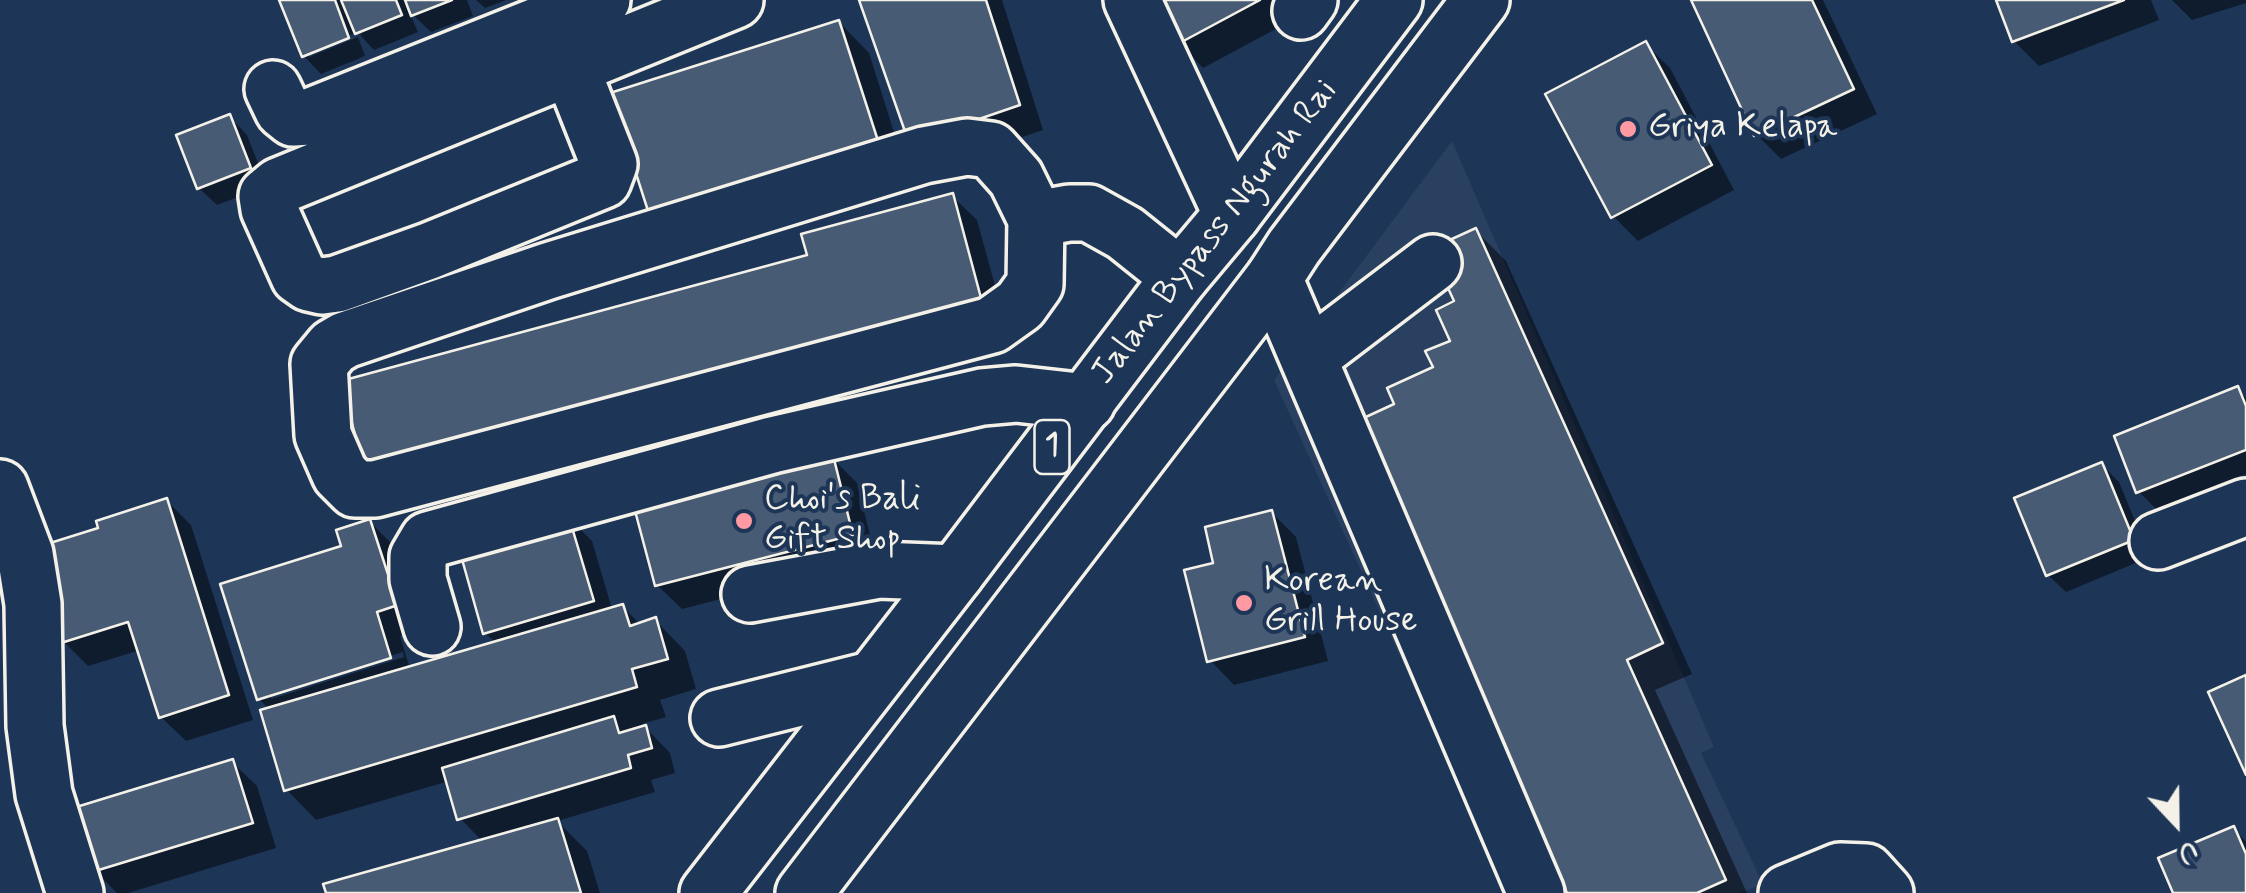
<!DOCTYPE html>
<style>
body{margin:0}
#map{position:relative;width:2246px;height:893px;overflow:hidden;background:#1d3557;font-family:Mynerve,sans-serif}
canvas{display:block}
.north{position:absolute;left:2126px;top:773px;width:100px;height:100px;-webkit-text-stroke:8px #1d3557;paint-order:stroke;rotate:158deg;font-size:28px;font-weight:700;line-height:40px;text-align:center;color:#f4f1e8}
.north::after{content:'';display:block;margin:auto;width:35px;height:45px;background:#f4f1e8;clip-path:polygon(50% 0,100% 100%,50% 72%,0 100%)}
</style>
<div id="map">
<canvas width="2246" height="893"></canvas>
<div class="north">U</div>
</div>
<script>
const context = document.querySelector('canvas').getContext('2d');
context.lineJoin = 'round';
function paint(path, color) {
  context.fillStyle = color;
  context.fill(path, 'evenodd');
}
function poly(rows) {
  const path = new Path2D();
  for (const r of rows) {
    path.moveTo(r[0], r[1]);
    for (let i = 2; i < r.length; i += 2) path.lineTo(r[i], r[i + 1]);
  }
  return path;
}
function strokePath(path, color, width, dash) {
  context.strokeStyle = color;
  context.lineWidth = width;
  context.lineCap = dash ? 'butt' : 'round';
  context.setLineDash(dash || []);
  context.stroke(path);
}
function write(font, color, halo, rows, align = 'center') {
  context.font = font + ' Mynerve,sans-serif';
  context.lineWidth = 8;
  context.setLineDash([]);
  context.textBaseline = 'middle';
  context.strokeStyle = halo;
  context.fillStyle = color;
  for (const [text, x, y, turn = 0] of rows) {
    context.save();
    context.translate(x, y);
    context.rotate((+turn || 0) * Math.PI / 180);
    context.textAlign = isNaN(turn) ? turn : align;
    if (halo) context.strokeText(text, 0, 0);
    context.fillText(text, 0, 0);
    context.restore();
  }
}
paint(poly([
 [1452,141,1714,747,1701,753,1763,884,1740,893,1508,893,1274,380]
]), '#2a4060');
paint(poly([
 [285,0,467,0,473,16,431,32,408,10,418,32,374,50,361,36,360,31,309,52,309,57,358,37,365,56,321,74,304,56],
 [476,0,506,0,485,8],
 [861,0,1002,0,1043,130,936,166],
 [1155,0,1330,0,1203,68,1178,43],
 [1693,0,1823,0,1877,114,1781,159,1756,134],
 [1999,0,2151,0,2159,20,2039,66,2014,41],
 [2172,0,2246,0,2246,3,2192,20],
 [839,22,869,53,908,177,652,216],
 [1645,44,1670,68,1734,190,1638,241,1613,216],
 [230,117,247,135,267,186,217,205,199,188],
 [952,196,977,220,1009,337,810,257],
 [1476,231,1506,261,1692,674,1655,690,1747,893,1570,893,1398,406,1436,369,1453,342,1457,303],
 [2238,389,2246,398,2246,474,2156,509,2138,491],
 [832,458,857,483,876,559,682,609,657,585],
 [2102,465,2119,482,2150,557,2066,592,2048,575],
 [166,500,191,525,253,720,186,741,161,717,140,650,88,666,63,641,102,529],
 [1271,512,1296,537,1328,661,1234,685,1210,660,1216,565],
 [567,516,592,541,612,609,622,606,641,625,655,620,685,651,696,689,660,700,666,717,642,724,670,753,675,773,651,780,655,792,557,821,587,851,600,893,329,893,483,842,460,818,449,781,316,820,286,789,270,710,259,699,344,548,369,521,394,546,421,629,400,636,410,669,496,643,485,633],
 [403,652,404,657,271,699,271,693],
 [232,762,257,786,276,848,128,893,117,893,95,871],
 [2234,829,2246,842,2246,893,2176,893]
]), '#0007');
const building = poly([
 [279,0,335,0,349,38,302,57,279,0],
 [341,0,396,0,402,15,355,34,341,0],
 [405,0,452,0,411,16,405,0],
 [859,0,986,0,1020,105,909,143,859,0],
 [1153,0,1260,0,1176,45,1153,0],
 [1691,0,1812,0,1854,89,1754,136,1691,0],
 [1996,0,2124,0,2012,42,1996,0],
 [839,20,880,147,650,217,610,93,839,20],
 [1646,41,1712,165,1611,218,1545,94,1646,41],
 [230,114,251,168,197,189,176,135,230,114],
 [953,193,985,313,367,481,341,381,807,255,801,234,953,193],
 [1476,228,1663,643,1627,660,1726,880,1697,893,1567,893,1355,422,1394,404,1387,388,1433,367,1425,351,1450,341,1436,310,1454,301,1430,249,1476,228],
 [2238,386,2246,406,2246,450,2136,493,2114,436,2238,386],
 [833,455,853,535,655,586,634,507,833,455],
 [2102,462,2134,540,2046,576,2014,498,2102,462],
 [167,498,229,695,159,718,128,622,61,643,31,549,98,528,96,521,167,498],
 [1272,510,1305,637,1207,662,1184,570,1213,563,1205,527,1272,510],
 [568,514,594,601,483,634,458,545,568,514],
 [370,519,398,605,377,612,391,658,257,700,220,584,341,546,336,530,370,519],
 [623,604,630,626,656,617,668,659,632,669,637,687,284,791,260,710,623,604],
 [2246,675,2246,775,2208,692,2246,675],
 [614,716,619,733,646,725,652,748,628,755,631,768,457,820,442,768,614,716],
 [233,759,253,823,92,872,73,808,233,759],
 [558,818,581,893,326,893,323,884,558,818],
 [2234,826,2246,854,2246,893,2173,893,2158,858,2234,826]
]);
paint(building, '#485b74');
strokePath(building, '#f4f1e8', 2.5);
const minor = poly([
 [1132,0,1232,215],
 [1301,11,1309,0],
 [571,68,609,164,603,180,429,251,337,284,322,286,309,283,299,276,269,209,267,196,279,186,735,0],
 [273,89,283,110,293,118,309,117,602,0],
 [1036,219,1016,178,991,150,967,147,924,155,548,271,345,340,333,347,319,364,323,435,340,474,355,489,375,489,992,325,1020,305,1035,284,1036,219,1069,213,1089,213,1125,233,1180,277],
 [1274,278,1536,893],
 [1308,358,1433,263],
 [0,488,25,554,33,604,35,726,44,794,75,893],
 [2158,541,2246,507],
 [750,594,879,570,956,573],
 [432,627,418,579,418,557,428,540,772,445,982,397,1016,394,1087,402],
 [719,718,871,680],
 [1787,893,1840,871,1866,872,1885,893]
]);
const highway = poly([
 [708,893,956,573,1180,277,1232,215,1394,0],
 [804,893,1274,278,1294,247,1481,0]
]);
strokePath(minor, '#f4f1e8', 62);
strokePath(highway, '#f4f1e8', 62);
strokePath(minor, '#1d3557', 55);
strokePath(highway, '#1d3557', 55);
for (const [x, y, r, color] of [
 [1628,129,10,"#ff9aa2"],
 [744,521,10,"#ff9aa2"],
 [1244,603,10,"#ff9aa2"]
]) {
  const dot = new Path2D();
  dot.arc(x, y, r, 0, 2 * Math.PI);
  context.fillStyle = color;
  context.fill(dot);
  strokePath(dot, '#1d3557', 4);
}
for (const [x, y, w] of [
 [1052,447,35]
]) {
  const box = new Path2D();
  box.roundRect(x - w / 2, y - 27, w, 54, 8);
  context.fillStyle = '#1d3557';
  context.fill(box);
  strokePath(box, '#f4f1e8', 2.5);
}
write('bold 32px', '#f4f1e8', null, [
 ["1",1052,447]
]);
write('35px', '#f4f1e8', '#1d3557', [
 ["Griya Kelapa",1648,129],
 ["Choi's Bali",764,501],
 ["Gift Shop",764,541],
 ["Korean",1264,583],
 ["Grill House",1264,623]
], 'left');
write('35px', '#f4f1e8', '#1d3557', [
 ["Jalan Bypass Ngurah Rai",1216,233,-52]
]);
</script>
